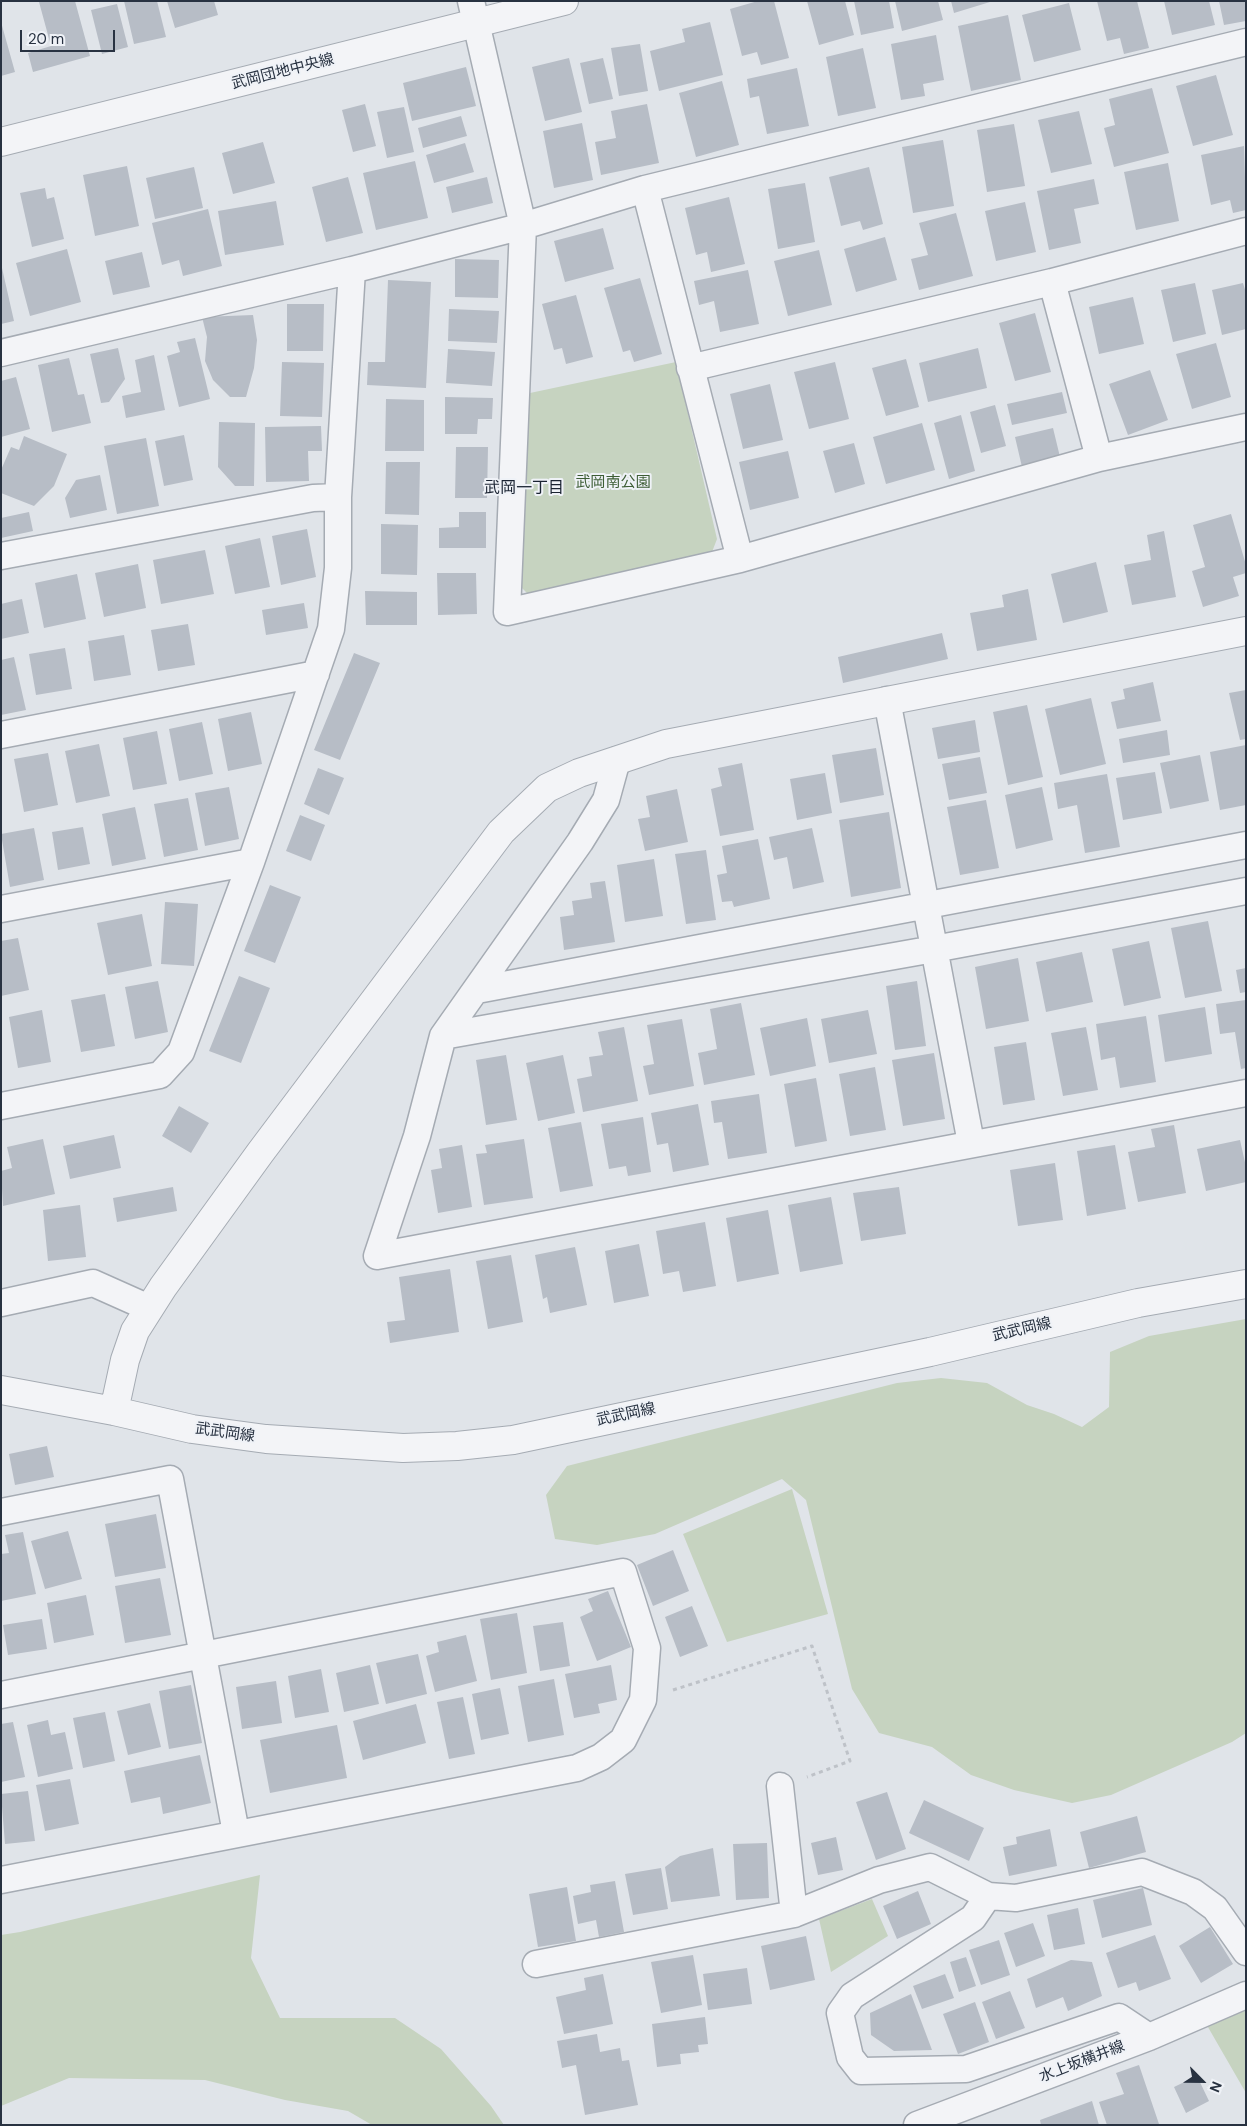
<!DOCTYPE html>
<meta charset="utf-8">
<style>
body{margin:0}
#map{position:relative;width:1247px;height:2126px;overflow:hidden;background:#e0e4e9;font-family:"DM Sans",sans-serif}
canvas{display:block}
.frame{position:absolute;inset:0;border:2px solid #283241;pointer-events:none}
.north{position:absolute;left:1177px;top:2056px;width:50px;height:50px;-webkit-text-stroke:4px #eff2f7;paint-order:stroke;rotate:113deg;font-size:14px;font-weight:700;line-height:20px;text-align:center;color:#283241}
.north::after{content:'';display:block;margin:auto;width:18px;height:22px;background:#283241;clip-path:polygon(50% 0,100% 100%,50% 72%,0 100%)}
.scale{position:absolute;left:20px;top:30px;width:95px;height:22px;box-sizing:border-box;border:2px solid #283241;border-top:0;padding-left:6px;font-size:15px;line-height:18px;white-space:nowrap;color:#283241;-webkit-text-stroke:4px #eff2f7;paint-order:stroke}
</style>
<div id="map">
<canvas width="1247" height="2126"></canvas>
<div class="frame"></div>
<div class="north">N</div>
<div class="scale">20 m</div>
</div>
<script>
const context = document.querySelector('canvas').getContext('2d');
context.lineJoin = 'round';
function paint(path, color) {
  context.fillStyle = color;
  context.fill(path, 'evenodd');
}
function poly(rows) {
  const path = new Path2D();
  for (const r of rows) {
    path.moveTo(r[0], r[1]);
    for (let i = 2; i < r.length; i += 2) path.lineTo(r[i], r[i + 1]);
  }
  return path;
}
function strokePath(path, color, width, dash) {
  context.strokeStyle = color;
  context.lineWidth = width;
  context.lineCap = dash ? 'butt' : 'round';
  context.setLineDash(dash || []);
  context.stroke(path);
}
function write(font, color, halo, rows, align = 'center') {
  context.font = font + ' "DM Sans","Noto Sans JP",sans-serif';
  context.lineWidth = 4;
  context.setLineDash([]);
  context.textBaseline = 'middle';
  context.strokeStyle = halo;
  context.fillStyle = color;
  for (const [text, x, y, turn = 0] of rows) {
    context.save();
    context.translate(x, y);
    context.rotate((+turn || 0) * Math.PI / 180);
    context.textAlign = isNaN(turn) ? turn : align;
    if (halo) context.strokeText(text, 0, 0);
    context.fillText(text, 0, 0);
    context.restore();
  }
}
paint(poly([
 [676,362,717,539,712,552,531,597,516,582,530,393],
 [1246,1319,1246,1733,1232,1742,1111,1795,1072,1803,1014,1790,971,1775,932,1747,879,1733,852,1689,806,1500,782,1479,655,1534,597,1545,555,1539,546,1495,567,1466,897,1383,941,1378,987,1383,1027,1405,1054,1414,1082,1427,1109,1407,1110,1352,1149,1336],
 [792,1489,828,1614,727,1642,683,1534],
 [260,1875,251,1958,280,2018,395,2018,441,2049,491,2106,504,2125,372,2125,348,2111,285,2100,205,2080,69,2078,1,2106,1,1935,20,1932],
 [872,1899,888,1936,831,1972,819,1919],
 [1246,2000,1246,2093,1201,2015]
]), '#c6d3c0');
paint(poly([
 [75,1,90,56,33,72,28,53,51,46,39,2],
 [124,1,157,1,166,37,134,44],
 [167,1,214,1,218,15,175,28],
 [758,1,774,1,789,58,761,65,757,52,742,56,730,9],
 [807,1,845,1,854,35,819,45],
 [854,1,889,1,894,28,861,35],
 [895,1,938,1,943,20,902,31],
 [951,1,990,1,990,2,954,13],
 [1097,1,1137,1,1149,48,1124,54,1120,38,1107,41],
 [1164,1,1209,1,1215,25,1172,35],
 [1219,1,1246,1,1246,21,1224,25],
 [1069,3,1081,50,1034,62,1022,15],
 [117,4,128,47,102,54,91,10],
 [1008,15,1021,80,971,91,958,26],
 [1,22,15,72,1,76],
 [710,22,723,75,659,91,650,51,685,42,682,29],
 [936,35,944,80,923,84,925,96,901,100,891,44],
 [640,44,648,91,619,96,611,48],
 [863,48,876,108,838,116,826,57],
 [569,58,582,112,545,121,532,67],
 [603,58,613,99,589,104,580,63],
 [466,67,476,106,412,121,403,83],
 [797,68,809,126,767,134,759,96,750,98,747,79],
 [1216,75,1233,135,1193,146,1176,86],
 [722,81,739,145,696,157,679,93],
 [1152,88,1169,153,1114,167,1104,128,1115,125,1109,99],
 [365,104,376,146,353,152,342,110],
 [647,104,659,163,601,175,595,142,616,138,611,111],
 [404,107,414,152,387,158,377,112],
 [1079,111,1092,164,1051,173,1038,120],
 [461,116,467,136,423,148,418,128],
 [582,123,593,180,554,188,543,131],
 [1014,124,1025,186,987,192,977,130],
 [943,140,954,206,913,213,902,147],
 [263,142,275,183,233,194,222,153],
 [465,143,474,172,434,183,426,155],
 [1244,146,1246,210,1233,213,1230,200,1211,205,1201,155],
 [415,161,428,218,376,230,363,173],
 [1168,163,1179,221,1136,230,1124,172],
 [127,166,139,226,95,236,83,175],
 [194,167,203,208,155,219,146,178],
 [869,167,883,224,863,230,860,221,841,226,829,177],
 [348,177,363,233,326,242,312,187],
 [487,177,493,203,452,213,446,187],
 [1094,179,1099,204,1074,209,1081,243,1049,250,1037,191],
 [805,183,815,242,778,249,768,189],
 [45,188,47,199,54,197,64,239,32,247,20,193],
 [729,197,745,264,711,272,707,252,696,255,685,208],
 [276,201,284,245,225,255,218,211],
 [1025,202,1036,252,996,261,985,211],
 [208,209,222,266,183,276,179,260,162,265,152,223],
 [956,213,973,276,919,290,911,259,928,255,919,223],
 [603,228,614,269,565,282,554,241],
 [885,237,897,280,856,292,844,249],
 [67,249,81,302,30,316,16,263],
 [819,250,832,305,788,316,774,261],
 [142,252,150,287,113,295,105,261],
 [455,259,499,260,498,298,455,297],
 [2,268,14,321,1,324,1,269],
 [748,270,759,324,720,332,714,301,699,305,694,281],
 [640,278,662,354,634,362,630,350,623,352,604,288],
 [388,280,431,282,426,388,367,385,368,362,385,362],
 [1195,283,1206,334,1173,342,1161,290],
 [1243,283,1246,293,1246,329,1222,335,1212,290],
 [576,295,593,357,566,364,562,348,554,350,542,304],
 [1133,297,1144,344,1099,354,1089,307],
 [287,304,324,304,323,351,287,351],
 [449,309,499,311,497,343,448,341],
 [1035,313,1051,372,1015,381,999,323],
 [253,315,257,340,254,368,246,397,230,397,213,380,205,361,207,337,202,317],
 [195,338,210,399,179,407,167,356,180,352,177,342],
 [1216,343,1231,397,1192,409,1176,354],
 [118,348,125,379,109,402,101,403,90,354],
 [978,348,987,388,928,402,919,363],
 [448,349,495,352,492,386,446,383],
 [154,355,165,410,126,418,122,396,141,392,135,360],
 [69,358,78,395,84,394,91,423,52,432,38,365],
 [906,359,919,407,886,416,872,368],
 [282,362,324,363,322,417,280,416],
 [835,362,849,419,809,429,794,372],
 [1150,370,1168,420,1128,435,1109,384],
 [16,377,30,429,1,437,1,381],
 [770,384,783,440,743,449,730,394],
 [1062,392,1067,413,1012,425,1007,404],
 [445,397,493,398,492,419,478,419,477,434,445,434],
 [386,399,424,400,424,451,385,451],
 [995,405,1006,446,981,453,970,412],
 [961,415,975,471,949,479,934,423],
 [219,422,255,423,254,486,235,486,218,467],
 [922,423,935,470,886,484,873,437],
 [321,426,322,451,308,451,309,481,266,482,265,427],
 [1053,428,1060,457,1022,467,1015,437],
 [184,435,193,480,164,486,155,441],
 [24,436,67,454,54,486,34,506,1,493,1,470,11,447,19,450],
 [146,438,159,506,117,514,104,446],
 [854,443,865,484,835,493,823,451],
 [456,447,488,447,487,498,455,498],
 [788,451,799,498,750,510,739,462],
 [386,462,420,462,419,515,385,514],
 [100,475,107,510,70,518,65,498,76,480],
 [29,512,33,531,1,538,1,518],
 [459,512,486,512,486,548,439,548,439,528,459,527],
 [1231,514,1246,565,1246,573,1233,577,1239,596,1203,607,1192,571,1205,567,1193,525],
 [381,524,418,525,417,575,381,574],
 [307,529,316,577,281,585,272,536],
 [1164,531,1176,597,1132,605,1124,565,1151,560,1147,535],
 [260,538,270,587,235,594,225,546],
 [205,550,214,594,161,604,153,560],
 [1096,562,1108,612,1063,623,1051,574],
 [138,564,146,608,104,617,95,573],
 [437,573,476,573,477,614,438,615],
 [77,574,86,619,44,628,35,583],
 [1028,589,1037,640,977,651,970,613,1004,607,1002,595],
 [365,591,417,592,417,625,366,625],
 [22,599,29,633,1,639,1,604],
 [304,603,308,628,266,635,262,610],
 [188,624,195,665,158,671,151,630],
 [942,633,948,659,843,683,838,657],
 [124,635,131,675,94,681,88,641],
 [65,648,72,689,36,695,29,654],
 [354,653,380,663,340,760,314,750],
 [14,657,26,710,1,715,1,660],
 [1153,682,1161,721,1117,729,1111,702,1125,699,1123,689],
 [1246,690,1246,739,1240,740,1229,693],
 [1091,698,1106,764,1060,775,1045,709],
 [1027,705,1043,777,1008,785,993,712],
 [251,712,262,764,228,771,218,719],
 [975,720,980,752,938,759,932,728],
 [202,722,213,774,179,781,169,729],
 [1167,730,1170,755,1123,763,1119,739],
 [157,731,167,784,133,790,123,738],
 [99,744,110,796,76,803,65,751],
 [1246,745,1246,805,1220,810,1210,752],
 [876,748,884,795,840,803,832,755],
 [48,753,58,805,24,812,14,759],
 [1200,755,1209,801,1170,809,1160,763],
 [980,757,987,793,949,800,942,764],
 [742,763,754,830,720,836,711,789,722,786,718,768],
 [318,768,344,778,329,815,304,804],
 [1155,772,1162,813,1123,820,1116,778],
 [825,773,832,813,797,820,790,779],
 [1107,774,1120,847,1085,853,1077,805,1058,809,1054,783],
 [229,787,239,839,205,846,195,793],
 [1042,787,1053,840,1016,849,1005,795],
 [677,789,688,842,645,851,638,819,650,817,646,796],
 [188,798,198,850,164,857,154,804],
 [986,800,999,868,960,875,947,807],
 [135,807,146,859,112,866,102,814],
 [889,812,901,888,851,897,839,820],
 [300,815,325,825,311,861,286,851],
 [83,827,90,864,58,870,52,832],
 [34,828,44,880,10,887,1,834],
 [812,828,824,882,793,889,787,857,774,860,769,837],
 [758,839,770,899,734,907,732,901,722,902,717,875,727,873,722,846],
 [706,850,716,920,686,924,675,854],
 [654,859,663,916,625,922,617,865],
 [605,881,615,942,564,950,560,917,574,915,572,901,592,898,590,883],
 [270,885,301,897,275,963,244,951],
 [165,902,198,904,194,966,161,964],
 [142,914,152,966,108,975,97,923],
 [1208,921,1222,991,1185,998,1171,928],
 [18,938,29,990,1,996,1,941],
 [1149,941,1161,998,1124,1006,1112,949],
 [1082,952,1093,1002,1046,1012,1036,962],
 [1018,958,1029,1021,986,1029,975,967],
 [1246,968,1246,992,1240,993,1236,970],
 [239,976,270,988,241,1063,209,1051],
 [158,981,168,1032,135,1039,125,987],
 [917,981,926,1046,895,1050,886,986],
 [105,994,115,1046,81,1052,71,1000],
 [1246,1000,1246,1068,1241,1069,1235,1032,1220,1034,1216,1004],
 [741,1003,755,1075,704,1085,698,1053,717,1049,710,1009],
 [1205,1007,1212,1054,1165,1062,1158,1015],
 [42,1010,51,1062,18,1068,9,1017],
 [868,1010,877,1054,829,1063,821,1019],
 [1146,1016,1156,1082,1120,1088,1115,1057,1101,1060,1096,1024],
 [807,1018,816,1066,770,1076,760,1028],
 [682,1019,694,1086,649,1095,643,1066,654,1064,647,1025],
 [624,1027,638,1101,583,1112,577,1079,592,1076,589,1057,603,1055,598,1032],
 [1086,1027,1098,1090,1063,1096,1051,1033],
 [1026,1042,1035,1100,1003,1105,994,1047],
 [934,1053,945,1119,903,1126,892,1060],
 [506,1055,517,1120,486,1125,476,1060],
 [563,1055,575,1113,538,1121,526,1063],
 [875,1067,886,1130,850,1136,839,1074],
 [816,1078,827,1141,795,1147,784,1084],
 [759,1094,767,1153,728,1159,722,1122,714,1123,711,1101],
 [698,1104,709,1165,673,1172,668,1143,657,1145,651,1113],
 [179,1106,209,1123,191,1153,162,1136],
 [643,1117,651,1172,628,1176,626,1166,609,1169,601,1124],
 [581,1122,593,1186,560,1192,548,1128],
 [1174,1125,1186,1193,1138,1202,1128,1152,1155,1147,1151,1129],
 [114,1135,121,1168,70,1179,63,1146],
 [43,1139,55,1194,3,1206,1,1171,12,1168,7,1147],
 [524,1139,533,1198,484,1205,476,1154,487,1153,485,1145],
 [1240,1140,1246,1167,1246,1182,1206,1191,1197,1149],
 [462,1145,472,1207,438,1213,431,1170,442,1168,439,1149],
 [1115,1145,1126,1209,1087,1216,1077,1151],
 [1055,1163,1063,1220,1018,1226,1010,1170],
 [173,1187,177,1211,117,1222,113,1198],
 [899,1187,906,1234,861,1241,853,1193],
 [831,1197,843,1264,800,1272,788,1205],
 [80,1205,86,1257,48,1261,43,1210],
 [768,1210,779,1274,737,1282,726,1218],
 [705,1222,716,1286,683,1292,679,1271,663,1274,656,1231],
 [639,1244,649,1296,614,1303,605,1251],
 [575,1247,587,1305,550,1313,547,1297,543,1299,535,1255],
 [511,1255,523,1322,488,1329,476,1261],
 [450,1269,459,1332,390,1343,387,1322,405,1320,399,1277],
 [47,1446,54,1477,15,1485,9,1454],
 [156,1514,166,1568,115,1577,105,1524],
 [68,1531,82,1579,45,1589,31,1541],
 [23,1532,36,1594,1,1601,1,1554,9,1553,5,1535],
 [673,1550,689,1591,653,1606,637,1565],
 [160,1578,171,1635,125,1643,115,1586],
 [608,1591,631,1647,597,1661,580,1617,593,1611,588,1599],
 [86,1595,94,1635,54,1643,47,1603],
 [692,1606,708,1646,680,1657,665,1617],
 [517,1613,527,1673,491,1680,480,1619],
 [42,1619,47,1649,8,1655,3,1625],
 [563,1622,570,1666,540,1671,533,1626],
 [466,1635,477,1681,435,1692,426,1656,439,1652,437,1642],
 [418,1654,427,1694,386,1704,376,1663],
 [370,1665,379,1704,344,1712,336,1673],
 [611,1665,617,1700,598,1704,600,1713,574,1718,565,1674],
 [321,1669,329,1712,295,1718,288,1676],
 [554,1679,564,1735,528,1742,518,1686],
 [276,1681,282,1723,242,1729,236,1687],
 [191,1685,202,1743,169,1749,159,1691],
 [500,1688,509,1734,481,1740,472,1694],
 [463,1697,475,1754,449,1759,437,1702],
 [150,1703,161,1747,128,1755,117,1711],
 [416,1704,426,1743,363,1760,353,1721],
 [105,1712,115,1761,83,1768,73,1718],
 [48,1720,51,1735,65,1732,73,1769,38,1777,27,1725],
 [13,1722,25,1777,1,1782,1,1724],
 [337,1725,347,1778,270,1793,260,1740],
 [200,1755,211,1803,163,1814,160,1797,131,1803,124,1771],
 [70,1779,79,1824,45,1831,36,1785],
 [28,1791,35,1841,5,1844,1,1794],
 [887,1792,906,1849,876,1860,856,1802],
 [924,1800,984,1828,969,1861,909,1833],
 [1137,1816,1146,1852,1089,1868,1080,1832],
 [1050,1829,1057,1866,1009,1876,1003,1847,1017,1844,1016,1837],
 [836,1837,843,1870,818,1875,811,1843],
 [767,1843,769,1898,736,1900,733,1844],
 [713,1848,720,1896,671,1902,665,1867,680,1856],
 [661,1868,668,1909,633,1915,625,1874],
 [615,1881,624,1932,599,1937,596,1920,578,1924,573,1896,591,1892,590,1885],
 [567,1887,576,1941,538,1947,529,1894],
 [1143,1888,1152,1925,1102,1938,1093,1900],
 [918,1891,931,1924,897,1939,883,1906],
 [1078,1908,1085,1944,1054,1950,1047,1915],
 [1033,1923,1045,1956,1016,1967,1004,1933],
 [1210,1927,1233,1964,1201,1983,1179,1946],
 [1155,1935,1171,1979,1139,1991,1136,1982,1118,1988,1106,1953],
 [806,1936,815,1980,770,1990,761,1946],
 [999,1940,1010,1975,981,1985,969,1950],
 [693,1955,702,2005,661,2013,651,1962],
 [966,1957,976,1986,959,1992,950,1962],
 [1071,1960,1092,1962,1102,1996,1068,2011,1063,1997,1036,2008,1027,1979],
 [747,1968,752,2004,708,2010,703,1974],
 [603,1974,613,2024,564,2034,556,1997,586,1990,584,1978],
 [945,1974,954,1998,922,2009,913,1986],
 [1010,1991,1025,2028,996,2039,982,2002],
 [911,1994,932,2050,894,2051,871,2035,870,2013],
 [975,2002,989,2042,958,2054,943,2014],
 [705,2017,708,2044,698,2045,699,2052,680,2054,681,2064,657,2067,652,2024],
 [597,2034,600,2052,620,2048,622,2061,629,2060,638,2105,585,2115,576,2065,562,2068,557,2041],
 [1139,2065,1159,2124,1107,2125,1099,2102,1124,2094,1116,2073],
 [1197,2076,1209,2101,1186,2113,1174,2087],
 [1092,2101,1099,2125,1041,2125,1040,2120]
]), '#b7bdc6');
const minor = poly([
 [471,1,523,226,507,612,740,559,1099,458,1246,427],
 [645,189,740,559],
 [1052,282,1099,458],
 [1,353,352,270],
 [690,368,1052,282,1246,231],
 [338,497,352,270,523,226,645,189,1246,42],
 [1,556,313,498,338,497,338,568,331,629,251,862,181,1052,160,1075,1,1106],
 [887,700,971,1143],
 [1,735,316,674],
 [617,760,606,800,580,842,443,1036,417,1136,377,1256,1246,1093],
 [1,909,251,862],
 [477,990,1246,845],
 [443,1036,934,949,1246,891],
 [1,1303,93,1283,149,1308],
 [1,1512,170,1479,236,1833],
 [1,1695,623,1572,647,1648,643,1700,623,1740,601,1757,577,1768,1,1880],
 [780,1786,794,1914],
 [988,1896,973,1918,852,1996,840,2013,850,2057,861,2071,966,2069,1119,2017,1149,2037],
 [536,1964,794,1914,879,1880,930,1867,988,1896,1016,1898,1142,1872,1193,1892,1215,1908,1246,1952],
 [917,2125,1149,2037,1246,1995]
]);
const tertiary = poly([
 [1,142,564,1],
 [1,1390,114,1411,192,1429,266,1439,403,1448,457,1446,513,1440,930,1352,1138,1303,1246,1284],
 [114,1411,125,1360,135,1331,163,1287,260,1153,501,832,547,788,579,773,666,744,1246,631]
]);
strokePath(minor, '#a5abb3', 29);
strokePath(tertiary, '#a5abb3', 30);
strokePath(poly([
 [673,1690,812,1646,850,1761,807,1777]
]), '#bec2c8', 3, [4, 4]);
strokePath(minor, '#f3f4f7', 26);
strokePath(tertiary, '#f3f4f7', 28);
write('15px', '#283241', '#eff2f7', [
 ["武岡団地中央線",283,72,-14],
 ["武武岡線",1022,1330,-13],
 ["武武岡線",626,1415,-12],
 ["武武岡線",225,1433,8],
 ["水上坂横井線",1082,2062,-21]
]);
write('15px', '#3d5d35', '#eff2f7', [
 ["武岡南公園",613,483]
]);
write('16px', '#1a2332', '#eff2f7', [
 ["武岡一丁目",524,489]
]);
</script>
